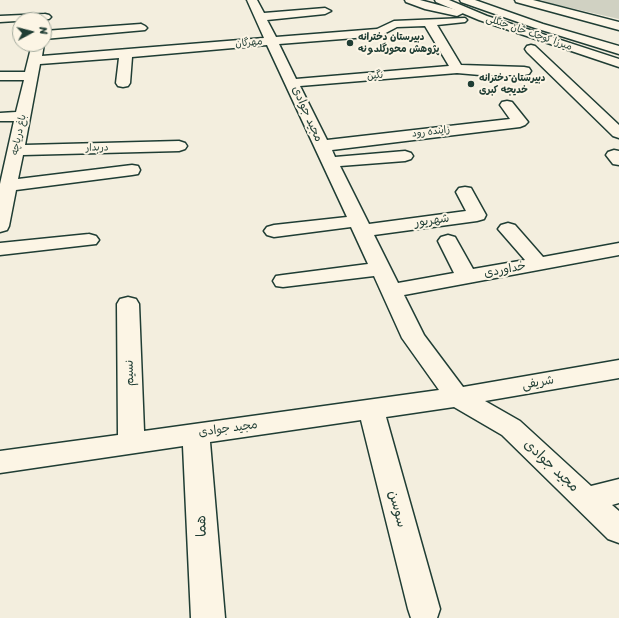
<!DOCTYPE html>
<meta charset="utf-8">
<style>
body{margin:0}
#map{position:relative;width:619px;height:618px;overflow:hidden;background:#f3eede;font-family:Sriracha,sans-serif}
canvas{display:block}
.north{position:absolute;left:12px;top:12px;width:40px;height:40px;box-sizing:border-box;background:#fcf5e5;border:1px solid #a4ab9e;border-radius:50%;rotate:83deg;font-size:11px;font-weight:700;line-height:16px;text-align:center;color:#1f3d34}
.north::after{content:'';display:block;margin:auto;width:14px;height:18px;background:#1f3d34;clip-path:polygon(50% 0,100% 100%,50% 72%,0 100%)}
</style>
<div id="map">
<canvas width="619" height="618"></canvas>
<div class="north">N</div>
</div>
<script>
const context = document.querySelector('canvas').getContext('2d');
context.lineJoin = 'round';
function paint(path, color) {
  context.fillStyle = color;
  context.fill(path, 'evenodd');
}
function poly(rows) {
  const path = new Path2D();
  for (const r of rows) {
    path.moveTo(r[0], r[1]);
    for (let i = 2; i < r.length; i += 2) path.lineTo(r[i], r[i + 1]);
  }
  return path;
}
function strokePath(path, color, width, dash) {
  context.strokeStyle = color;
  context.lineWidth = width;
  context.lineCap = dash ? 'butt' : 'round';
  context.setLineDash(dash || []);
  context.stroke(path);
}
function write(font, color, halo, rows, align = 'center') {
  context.font = font + ' Sriracha,"Playpen Sans Arabic",sans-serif';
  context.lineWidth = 4;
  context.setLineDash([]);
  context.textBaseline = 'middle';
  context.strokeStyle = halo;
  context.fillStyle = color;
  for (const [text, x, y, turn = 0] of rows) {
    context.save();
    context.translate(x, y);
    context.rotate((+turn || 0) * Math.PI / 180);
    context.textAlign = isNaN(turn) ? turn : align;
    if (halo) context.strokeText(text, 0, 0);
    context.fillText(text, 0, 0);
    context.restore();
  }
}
paint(poly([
 [541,0,619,0,619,19,549,3]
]), '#d0d1c2');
const minor = poly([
 [247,0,257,0,264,13,325,8,331,11,325,14,267,20,276,37,377,29,394,21,465,18,467,20,465,22,437,25,461,65,524,67,529,68,531,71,529,74,524,75,480,75,457,73,300,86,327,140,510,119,500,105,502,102,507,101,512,102,528,122,525,125,520,127,332,150,335,157,405,151,411,153,413,156,411,159,405,161,340,166,369,224,466,211,456,192,459,188,465,187,471,188,486,215,484,219,477,221,374,235,398,283,454,273,438,241,441,237,448,235,455,237,473,269,525,260,498,229,501,225,508,223,515,225,543,257,619,243,619,255,404,295,424,335,463,387,619,360,619,378,485,401,520,421,591,486,619,479,619,503,612,505,619,511,619,543,608,539,502,435,454,407,386,417,440,609,437,618,411,618,408,609,361,420,210,442,225,618,191,618,183,446,0,473,0,451,118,435,117,304,120,299,128,297,136,299,139,304,144,431,439,390,402,338,374,276,283,287,276,286,273,281,276,276,283,275,368,264,351,227,274,237,267,235,264,231,267,227,274,225,347,217,267,45,132,57,130,83,128,86,123,87,118,86,116,83,119,58,40,64,25,145,179,141,185,143,187,146,185,149,179,151,23,155,18,179,132,165,138,166,140,170,138,174,132,175,16,190,9,226,7,230,0,232,0,184,14,121,0,121,0,113,16,112,24,80,0,80,0,72,25,72,32,44,44,44,42,56,264,38,247,0],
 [425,26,449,66,296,79,279,44,380,36,397,27,425,26],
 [405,0,420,0,461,11,463,13,457,16,425,9,406,2,405,0],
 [45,14,49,15,51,17,49,19,0,22,0,16,45,14],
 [141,24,145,26,147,28,145,30,44,39,44,31,141,24],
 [531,45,535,46,619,125,619,138,613,136,527,52,525,49,527,46,531,45],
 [614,150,619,151,619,165,613,164,606,155,608,152,614,150],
 [89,234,96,236,99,240,96,244,0,255,0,243,89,234]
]);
const major = poly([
 [435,0,449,0,487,16,619,59,619,67,479,20,436,2,435,0],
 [515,0,533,0,619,22,619,30,516,2,515,0]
]);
const highway = poly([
 [460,0,475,0,543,24,619,46,619,54,535,28,461,2,460,0]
]);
strokePath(minor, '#1f3d34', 3);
strokePath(major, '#1f3d34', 3);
strokePath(highway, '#1f3d34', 3);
paint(minor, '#fcf5e5');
paint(major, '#fcf5e5');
paint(highway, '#fcf5e5');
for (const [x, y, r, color] of [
 [350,43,4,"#1f3d34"],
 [471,84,4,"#1f3d34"]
]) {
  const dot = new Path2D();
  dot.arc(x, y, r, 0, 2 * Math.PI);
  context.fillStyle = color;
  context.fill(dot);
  strokePath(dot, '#fcf5e5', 1.5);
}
write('10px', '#1f3d34', '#fcf5e5', [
 ["میرزا کوچک خان جنگلی",529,33,19],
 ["مهرگان",249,43,-5],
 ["نگین",375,76,-5],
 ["زاینده رود",431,132,-7],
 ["باغ دریاچه",19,135,-78],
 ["دربدار",97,148,-1]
]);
write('bold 10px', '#1f3d34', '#fcf5e5', [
 ["دبیرستان دخترانه",358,37],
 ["پژوهش محورگلدونه",358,49],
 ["دبیرستان دخترانه",479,78],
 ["خدیجه کبری",479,90]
], 'left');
write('12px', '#1f3d34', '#fcf5e5', [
 ["مجید جوادی",307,114,66],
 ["شهریور",432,221,-8],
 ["خداوردی",505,270,-11],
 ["نسیم",130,373,-91],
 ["شریفی",538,383,-10],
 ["مجید جوادی",228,429,-8]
]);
write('14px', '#1f3d34', '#fcf5e5', [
 ["مجید جوادی",551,466,43],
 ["سوسن",397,509,75],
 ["هما",202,526,-93]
]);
</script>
